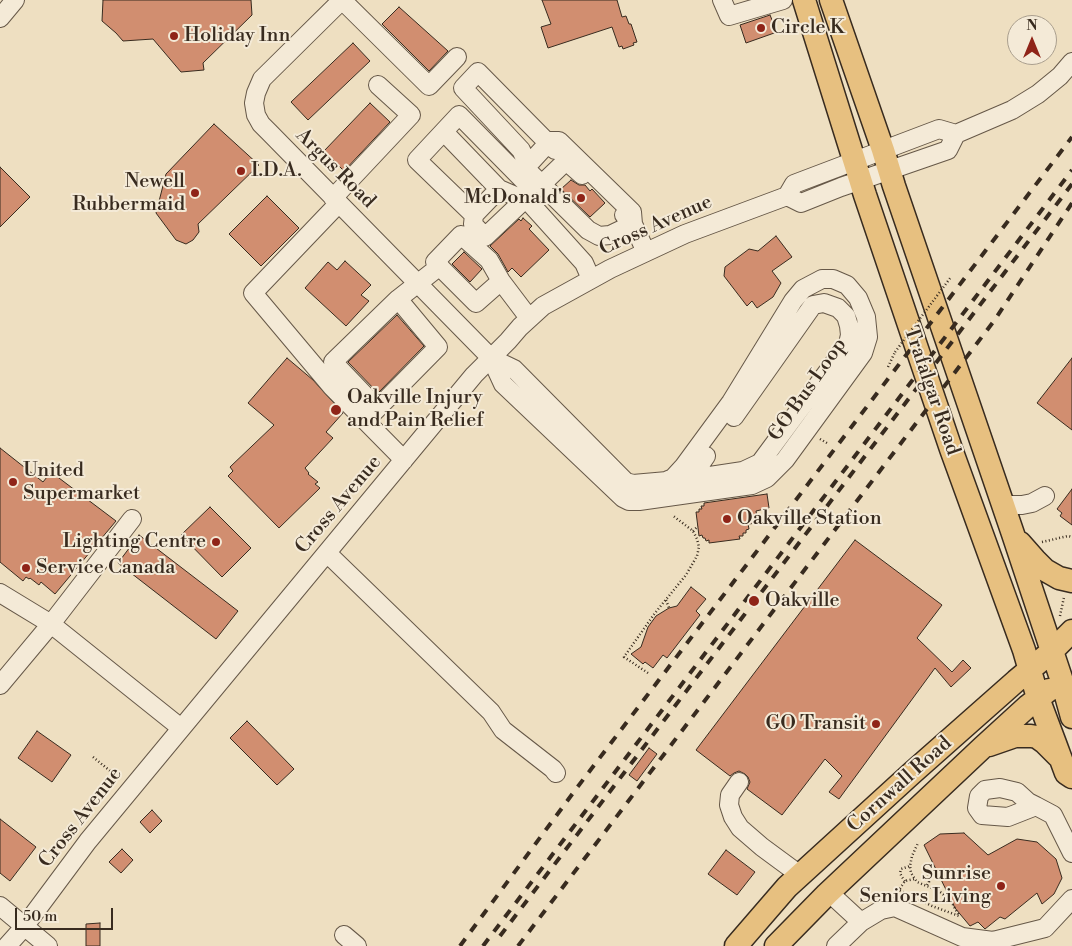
<!DOCTYPE html>
<style>
body{margin:0}
#map{position:relative;width:1072px;height:946px;overflow:hidden;background:#eedfc1;font-family:"Libre Bodoni",serif}
canvas{display:block}
.north{position:absolute;left:1007px;top:15px;width:50px;height:50px;box-sizing:border-box;background:#f4ead7;border:1px solid #a99e8d;border-radius:50%;rotate:0deg;font-size:14px;font-weight:700;line-height:20px;text-align:center;color:#382b1f}
.north::after{content:'';display:block;margin:auto;width:18px;height:22px;background:#8f2418;clip-path:polygon(50% 0,100% 100%,50% 72%,0 100%)}
.scale{position:absolute;left:15px;top:908px;width:98px;height:22px;box-sizing:border-box;border:2px solid #382b1f;border-top:0;padding-left:6px;font-size:15px;line-height:18px;white-space:nowrap;color:#382b1f;-webkit-text-stroke:4px #f4ead7;paint-order:stroke}
</style>
<div id="map">
<canvas width="1072" height="946"></canvas>
<div class="north">N</div>
<div class="scale">50 m</div>
</div>
<script>
const context = document.querySelector('canvas').getContext('2d');
context.lineJoin = 'round';
function paint(path, color) {
  context.fillStyle = color;
  context.fill(path, 'evenodd');
}
function poly(rows) {
  const path = new Path2D();
  for (const r of rows) {
    path.moveTo(r[0], r[1]);
    for (let i = 2; i < r.length; i += 2) path.lineTo(r[i], r[i + 1]);
  }
  return path;
}
function strokePath(path, color, width, dash) {
  context.strokeStyle = color;
  context.lineWidth = width;
  context.lineCap = dash ? 'butt' : 'round';
  context.setLineDash(dash || []);
  context.stroke(path);
}
function write(font, color, halo, rows, align = 'center') {
  context.font = font + ' "Libre Bodoni",serif';
  context.lineWidth = 4;
  context.setLineDash([]);
  context.textBaseline = 'middle';
  context.strokeStyle = halo;
  context.fillStyle = color;
  for (const [text, x, y, turn = 0] of rows) {
    context.save();
    context.translate(x, y);
    context.rotate((+turn || 0) * Math.PI / 180);
    context.textAlign = isNaN(turn) ? turn : align;
    if (halo) context.strokeText(text, 0, 0);
    context.fillText(text, 0, 0);
    context.restore();
  }
}
const building = poly([
 [103,0,251,0,252,15,203,63,204,70,181,72,153,39,123,41,116,33,102,21,103,0],
 [542,0,617,0,622,17,626,16,629,24,631,24,637,42,633,43,634,45,623,49,622,46,619,47,612,27,548,48,541,27,551,24,542,0],
 [399,7,448,51,429,71,382,24,399,7],
 [770,15,777,32,746,43,740,25,770,15],
 [353,43,370,61,308,120,291,102,353,43],
 [370,103,390,122,344,171,324,151,370,103],
 [214,124,259,165,198,224,199,232,193,240,186,244,176,240,156,213,166,174,214,124],
 [0,167,30,197,0,227,0,167],
 [571,180,579,185,585,185,590,191,592,189,605,203,590,217,561,189,571,180],
 [267,196,299,228,261,266,229,234,267,196],
 [523,218,532,226,529,229,549,250,521,277,512,268,508,272,498,254,490,246,519,219,521,221,523,218],
 [776,236,792,257,772,271,781,283,773,297,757,308,752,301,747,306,724,276,725,267,749,249,758,251,776,236],
 [464,252,482,269,470,282,452,264,464,252],
 [345,261,371,285,361,295,369,301,346,326,305,288,328,262,337,270,345,261],
 [397,315,424,346,378,393,348,362,397,315],
 [287,358,313,380,343,413,326,432,333,438,305,468,309,473,308,474,318,482,315,484,320,488,279,528,228,476,233,471,230,467,274,425,248,403,287,358],
 [1072,358,1072,430,1037,403,1072,358],
 [0,448,43,482,51,472,116,521,55,594,41,582,39,585,30,578,29,579,26,577,23,581,0,562,0,448],
 [1072,489,1072,525,1060,516,1062,513,1057,509,1072,489],
 [767,494,769,508,756,511,758,523,748,524,749,529,746,530,746,533,743,533,743,536,739,536,740,539,709,543,709,540,706,541,705,538,703,538,702,535,699,536,696,512,699,512,699,509,702,509,701,506,704,506,704,503,767,494],
 [210,507,251,548,222,577,181,535,210,507],
 [139,535,238,611,216,639,118,563,139,535],
 [855,540,942,605,917,638,952,672,963,660,971,668,951,687,935,668,839,799,829,792,842,776,825,759,782,815,747,789,750,782,748,777,745,774,739,771,734,773,730,776,696,750,855,540],
 [691,587,706,599,696,611,700,615,667,658,663,655,653,668,645,662,643,664,631,654,641,647,648,627,656,616,669,608,677,606,691,587],
 [247,721,294,769,277,785,230,738,247,721],
 [37,731,71,755,52,782,18,758,37,731],
 [649,748,657,754,637,781,629,775,649,748],
 [152,810,162,821,150,833,140,822,152,810],
 [0,819,36,847,10,881,0,873,0,819],
 [964,833,988,855,1017,839,1037,842,1056,859,1062,878,1054,894,1042,904,1037,893,1005,919,1000,917,985,929,978,922,970,926,955,908,924,845,940,834,964,833],
 [122,849,133,860,121,873,109,862,122,849],
 [726,850,755,872,737,895,708,874,726,850],
 [100,923,100,946,86,946,86,924,100,923]
]);
paint(building, '#d18e70');
strokePath(building, '#382b1f', 1);
const minor = poly([
 [342,0,262,79,256,93,254,103,256,115,261,124,269,132,491,358,503,384,623,498,629,501,639,501,752,485,767,478,785,460,863,353,868,337,866,317,858,298,847,285,833,279,822,279,803,289,793,301,731,402,684,466,673,478,668,480],
 [342,0,429,86,457,57],
 [722,0,729,16,783,0],
 [0,18,15,0],
 [444,132,499,189,529,202,584,263,591,279],
 [550,141,559,141,632,212,633,224,610,235,599,236,588,230,529,172,528,165,550,141],
 [528,165,521,150,463,88,478,72,555,150],
 [542,184,566,161,582,175],
 [787,196,801,203,841,187,948,150,956,134],
 [333,198,411,115,378,85],
 [339,203,253,293,332,387,404,460],
 [474,215,473,224,485,237,524,200,529,186,459,115,417,160,474,215,499,189],
 [624,215,633,224,646,252],
 [501,281,476,303,435,262,461,235,489,260,501,281,529,318],
 [491,358,514,369,626,482,633,484,690,479,743,471,760,463,848,344,850,335,849,326,846,316,838,308,824,303,813,305,734,417],
 [377,408,333,362,398,299,440,266],
 [370,416,438,347,398,299],
 [687,494,690,479,706,456],
 [1003,505,1022,505,1032,503,1045,496],
 [327,553,491,712,503,730,553,769,556,773],
 [0,593,51,624,181,728],
 [0,685,51,624,132,519],
 [739,782,730,795,729,805,733,817,740,828,762,847,800,875],
 [1036,806,1008,817,982,815,977,808,979,796,985,790,1000,788,1017,792,1028,802,1036,806,1053,815,1072,853],
 [827,894,835,898,861,922],
 [0,906,48,946],
 [344,935,357,946],
 [7,946,24,927,88,841,440,416,474,375,508,341,520,327,543,306,610,269,685,234,787,196,794,184,939,129,956,134,1012,110,1038,94,1060,76,1072,62],
 [836,946,861,922,881,910,895,907,962,937,993,941,1045,928,1072,899]
]);
const major = poly([
 [804,0,865,195,951,449,1024,650,1038,698,1056,746,1066,773,1072,777],
 [831,0,883,150,894,186,1013,534,1062,681,1072,717],
 [1020,543,1035,560,1045,570,1059,578,1072,581],
 [989,745,1015,736,1031,736,1037,737,1044,742,1058,756],
 [736,946,787,887,912,773,1016,681,1051,652,1072,631],
 [776,946,827,894,983,747,1028,706,1049,690]
]);
strokePath(minor, '#665848', 20);
strokePath(major, '#382b1f', 25);
strokePath(poly([
 [888,367,895,352],
 [820,439,827,443],
 [693,531,698,526],
 [1042,542,1068,536,1072,537],
 [666,600,669,608],
 [1060,616,1064,597],
 [648,673,624,657,655,613,686,575,697,556,699,547,697,539,693,531,672,515],
 [93,757,120,779],
 [914,879,905,881,899,890,932,906,959,916,951,901,939,891,917,882,911,873,910,866,912,856,918,843],
 [905,881,902,877,900,873,901,869,910,866],
 [927,885,929,882,928,874,933,870]
]), '#382b1f', 2.5, [1, 2.5]);
strokePath(minor, '#f4ead7', 18);
strokePath(major, '#e7c080', 22);
strokePath(poly([
 [500,936,1072,184],
 [460,946,576,789,1072,137],
 [483,946,1072,170],
 [518,946,994,321,1072,203]
]), '#382b1f', 4, [9, 9]);
strokePath(poly([
 [895,352,951,277]
]), '#382b1f', 2.5, [1, 2.5]);
for (const [x, y, r, color] of [
 [761,28,5,"#8f2418"],
 [174,36,5,"#8f2418"],
 [241,171,5,"#8f2418"],
 [195,193,5,"#8f2418"],
 [581,198,5,"#8f2418"],
 [336,410,6,"#8f2418"],
 [13,482,5,"#8f2418"],
 [727,519,5,"#8f2418"],
 [216,542,5,"#8f2418"],
 [26,568,5,"#8f2418"],
 [754,601,6,"#8f2418"],
 [876,724,5,"#8f2418"],
 [1001,886,5,"#8f2418"]
]) {
  const dot = new Path2D();
  dot.arc(x, y, r, 0, 2 * Math.PI);
  context.fillStyle = color;
  context.fill(dot);
  strokePath(dot, '#f4ead7', 2);
}
write('20px', '#382b1f', '#f4ead7', [
 ["Circle K",771,28],
 ["Holiday Inn",184,36],
 ["I.D.A.",251,171],
 ["Newell",185,182,"right"],
 ["Rubbermaid",185,205,"right"],
 ["McDonald's",571,198,"right"],
 ["Oakville Injury",347,398],
 ["and Pain Relief",347,421],
 ["United",23,471],
 ["Supermarket",23,494],
 ["Oakville Station",737,519],
 ["Lighting Centre",206,542,"right"],
 ["Service Canada",36,568],
 ["Oakville",765,601],
 ["GO Transit",866,724,"right"],
 ["Sunrise",991,874,"right"],
 ["Seniors Living",991,897,"right"]
], 'left');
write('20px', '#382b1f', '#f4ead7', [
 ["Argus Road",335,169,45],
 ["Cross Avenue",656,226,-24],
 ["GO Bus Loop",808,390,-55],
 ["Trafalgar Road",931,391,71],
 ["Cross Avenue",339,505,-50],
 ["Cornwall Road",900,785,-42],
 ["Cross Avenue",81,818,-52]
]);
</script>
